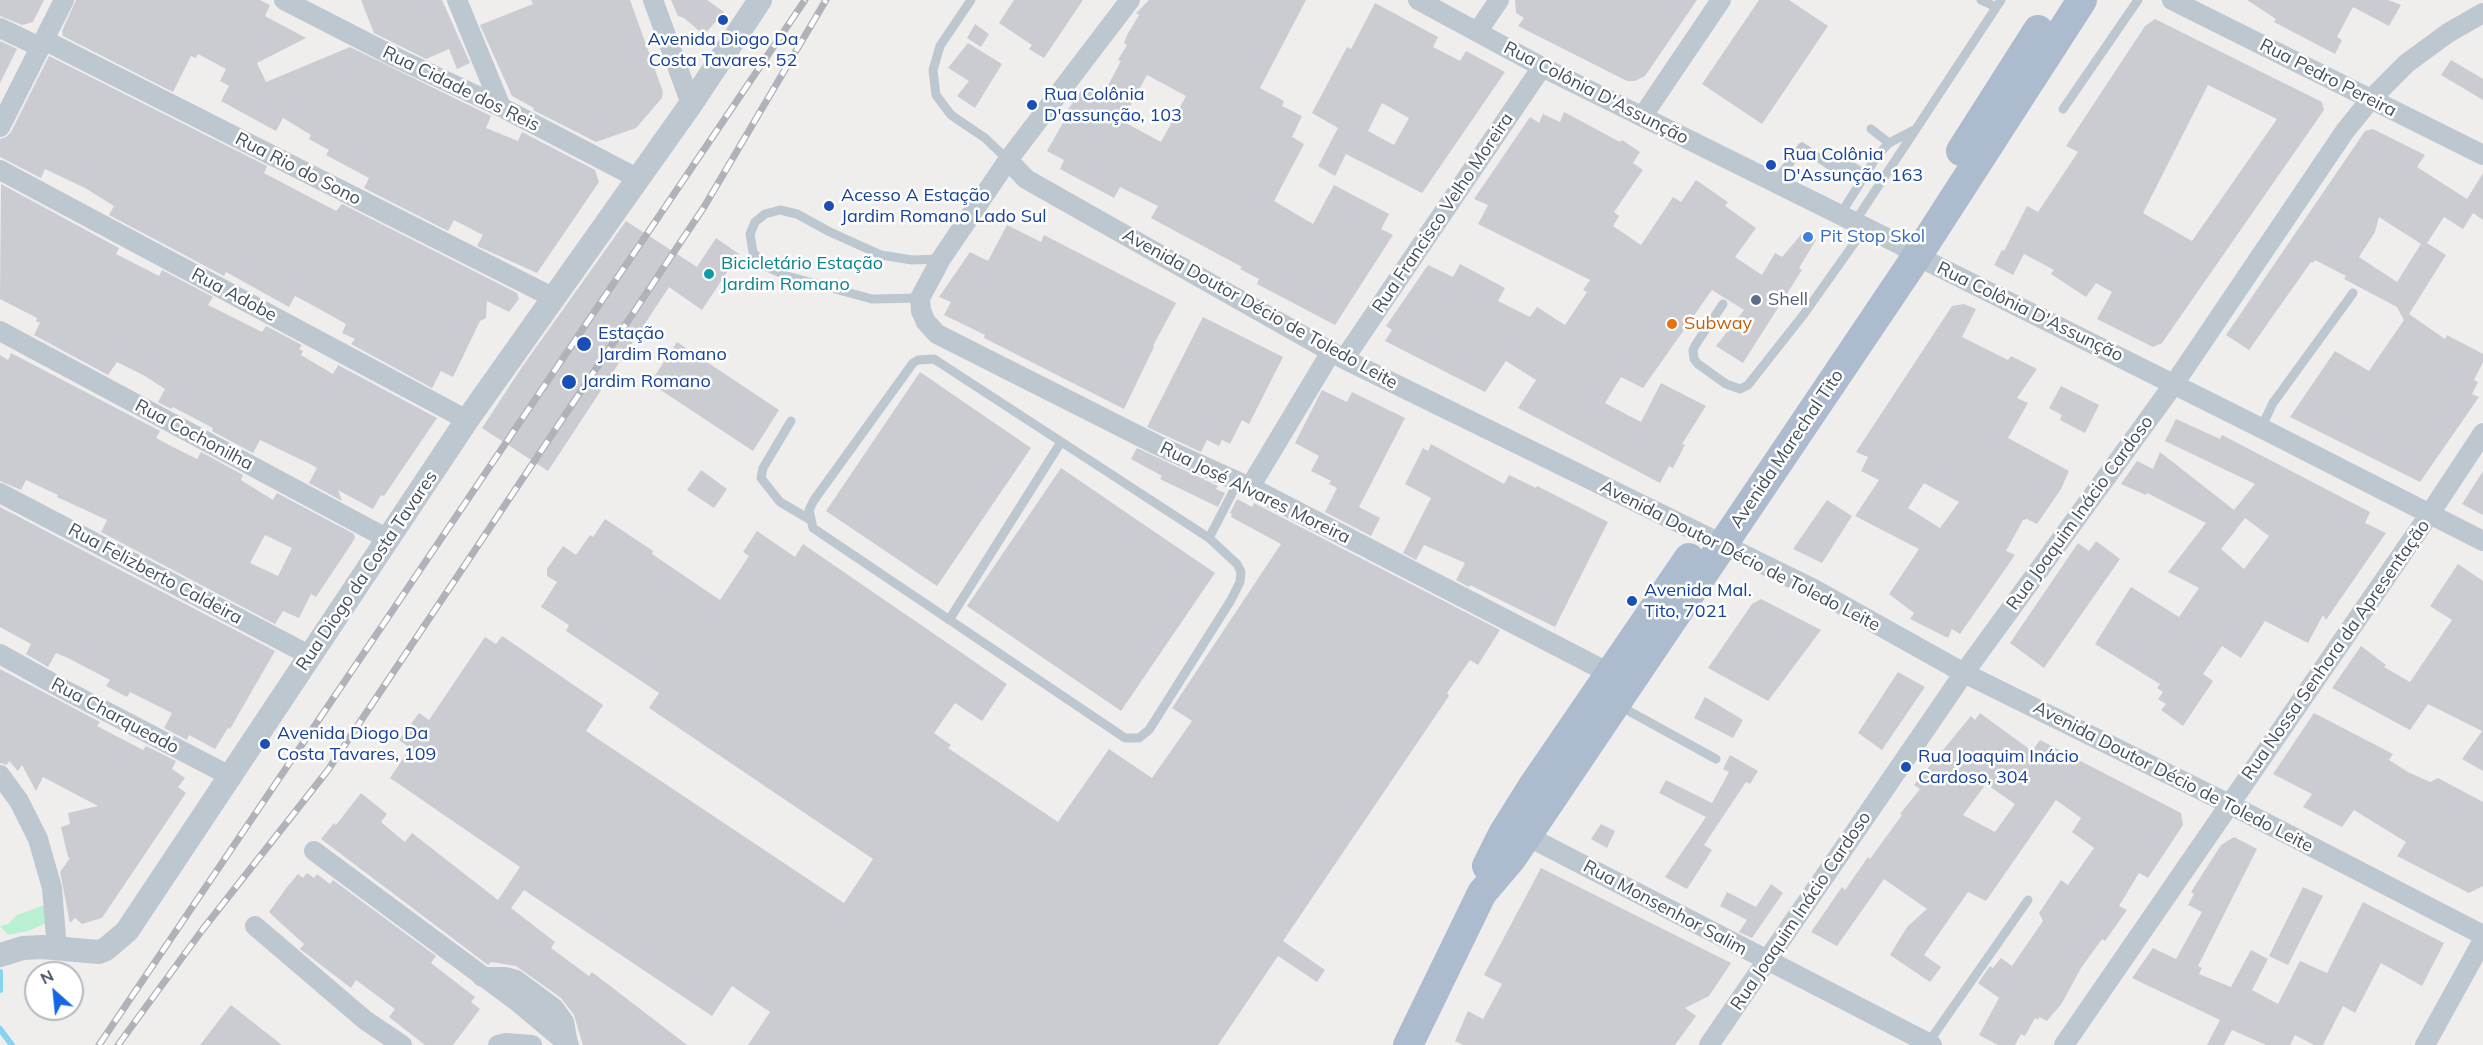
<!DOCTYPE html>
<meta charset="utf-8">
<style>
body{margin:0}
#map{position:relative;width:2483px;height:1045px;overflow:hidden;background:#f0eded;font-family:Mulish,sans-serif}
canvas{display:block}
.north{position:absolute;left:24px;top:961px;width:60px;height:60px;box-sizing:border-box;background:#fff;border:2px solid #b5b9bd;border-radius:50%;rotate:333deg;font-size:16px;font-weight:700;line-height:24px;text-align:center;color:#45505b}
.north::after{content:'';display:block;margin:auto;width:21px;height:27px;background:#1466e3;clip-path:polygon(50% 0,100% 100%,50% 72%,0 100%)}
</style>
<div id="map">
<canvas width="2483" height="1045"></canvas>
<div class="north">N</div>
</div>
<script>
const context = document.querySelector('canvas').getContext('2d');
context.lineJoin = 'round';
function paint(path, color) {
  context.fillStyle = color;
  context.fill(path, 'evenodd');
}
function poly(rows) {
  const path = new Path2D();
  for (const r of rows) {
    path.moveTo(r[0], r[1]);
    for (let i = 2; i < r.length; i += 2) path.lineTo(r[i], r[i + 1]);
  }
  return path;
}
function strokePath(path, color, width, dash) {
  context.strokeStyle = color;
  context.lineWidth = width;
  context.lineCap = dash ? 'butt' : 'round';
  context.setLineDash(dash || []);
  context.stroke(path);
}
function write(font, color, halo, rows, align = 'center') {
  context.font = font + ' Mulish,sans-serif';
  context.lineWidth = 5;
  context.setLineDash([]);
  context.textBaseline = 'middle';
  context.strokeStyle = halo;
  context.fillStyle = color;
  for (const [text, x, y, turn = 0] of rows) {
    context.save();
    context.translate(x, y);
    context.rotate((+turn || 0) * Math.PI / 180);
    context.textAlign = isNaN(turn) ? turn : align;
    if (halo) context.strokeText(text, 0, 0);
    context.fillText(text, 0, 0);
    context.restore();
  }
}
paint(poly([
 [50,903,51,921,28,931,8,935,0,926,8,924,17,915]
]), '#b9f0d1');
strokePath(poly([
 [0,972,0,990],
 [0,1029,12,1045]
]), '#85d4ee', 6);
paint(poly([
 [0,0,44,0,33,22,22,25,0,16],
 [76,0,260,0,270,5,265,16,306,38,257,63,266,82,350,47,491,116,486,128,518,141,522,132,595,170,599,182,537,273,477,246,483,235,454,220,448,231,364,188,369,178,326,155,329,150,309,139,311,135,283,118,276,131,221,101,229,86,220,81,226,69,198,54,196,58,191,56,173,92,63,36,62,31],
 [361,0,442,0,470,63,457,69,449,49,426,59,374,33],
 [531,0,630,0,663,92,662,98,636,128,596,142,533,110,534,108,512,96,480,25,533,4],
 [671,0,707,0,724,12,704,35,684,18,678,16],
 [1014,0,1083,0,1044,58,1029,49,1032,45,999,23],
 [1149,0,1306,0,1260,88,1284,101,1282,106,1302,116,1292,137,1304,144,1274,201,1313,224,1334,185,1389,214,1381,229,1393,235,1335,325,1257,284,1259,279,1240,269,1242,267,1151,218,1158,206,1120,187,1114,198,1060,169,1064,160,1047,151,1064,121,1061,119,1084,87,1097,94,1100,88,1105,91,1121,61,1118,60,1127,45,1124,43,1127,35,1139,15,1136,13],
 [1147,75,1186,96,1161,142,1122,121],
 [1515,0,1697,0,1645,76,1635,81,1627,81,1518,26,1524,18,1516,13],
 [1759,0,1789,0,1828,26,1762,124,1702,84],
 [2247,0,2388,0,2401,5,2389,26,2353,7,2337,37,2342,40,2335,54,2274,22,2276,19],
 [1375,3,1438,37,1433,47,1460,61,1466,51,1505,72,1422,193,1346,154,1335,176,1318,166,1338,128,1312,113,1347,47,1351,49],
 [1382,103,1409,118,1394,145,1368,131],
 [2155,19,2322,102,2324,110,2162,343,2153,347,2097,319,2112,292,2096,283,2086,297,2051,274,2054,270,2024,254,2013,275,1994,265,2002,250,2004,251,2027,206,2038,212,2078,152,2066,146,2145,26],
 [2208,85,2277,119,2192,241,2143,213],
 [975,24,989,34,981,47,967,38],
 [0,41,17,49,0,83],
 [968,43,1002,64,975,108,957,96,969,81,948,68],
 [49,56,267,166,264,173,336,211,342,204,517,293,519,299,509,312,487,301,486,318,480,321,453,377,441,371,432,388,351,344,355,339,342,333,346,324,314,306,295,296,289,307,226,272,224,276,109,215,114,206,85,188,45,169,41,178,0,157,0,139,6,137,11,132],
 [2451,60,2483,79,2483,100,2441,75],
 [1564,112,1620,142,1622,140,1640,152,1633,163,1643,170,1614,212,1619,216,1613,226,1641,245,1673,197,1681,202,1696,180,1728,202,1725,206,1756,228,1735,257,1762,275,1775,253,1782,257,1804,231,1816,240,1799,268,1802,270,1743,363,1716,346,1744,310,1712,290,1643,388,1621,377,1605,403,1641,422,1661,383,1706,406,1682,444,1685,445,1673,468,1669,466,1660,483,1518,408,1536,380,1506,361,1485,392,1385,341,1392,330,1386,326,1428,265,1453,277,1460,264,1505,288,1498,301,1530,317,1537,307,1565,325,1587,292,1583,290,1590,280,1478,224,1488,205,1474,199,1530,117,1539,123,1543,114,1560,122],
 [2373,129,2425,155,2417,167,2467,199,2483,173,2483,220,2473,213,2463,229,2444,217,2427,243,2446,255,2409,314,2445,339,2447,335,2483,354,2483,362,2474,380,2478,382,2472,394,2479,397,2420,482,2290,417,2335,351,2369,371,2404,320,2397,307,2344,279,2346,276,2315,260,2313,263,2311,262,2249,350,2226,335,2365,131],
 [2379,217,2421,244,2397,282,2359,257,2375,232],
 [1,184,119,248,116,254,159,276,162,270,213,297,208,305,262,332,266,326,302,345,299,349,303,351,301,355,333,374,338,365,437,418,384,496,381,495,373,509,338,490,342,501,309,483,317,468,310,464,260,440,253,453,212,431,213,428,173,407,171,409,158,402,165,389,145,376,117,362,108,375,34,335,40,323,36,321,37,318,0,299],
 [626,221,697,267,716,238,739,254,702,310,669,287,548,471,482,428,522,367],
 [1007,225,1041,242,1044,235,1176,303,1153,346,1154,347,1124,409,984,338,985,335,944,315,951,302,939,297,970,252,988,261],
 [1964,304,1976,309,1962,337,2008,360,2011,356,2037,369,2017,398,2028,403,2008,438,2069,471,2061,489,2037,524,2027,519,2023,520,2006,551,2015,555,1960,634,1952,629,1948,638,1910,619,1914,613,1889,594,1919,549,1855,516,1879,480,1861,471,1868,457,1856,452,1952,306],
 [1924,483,1959,502,1940,528,1908,508],
 [1203,317,1283,357,1249,424,1242,420,1230,444,1222,440,1219,446,1207,440,1201,452,1147,427],
 [677,342,779,410,753,451,650,383],
 [11,353,160,431,156,438,169,445,197,459,201,452,243,475,241,480,273,500,277,493,354,534,355,538,348,549,316,597,311,594,299,618,283,611,275,624,101,532,107,520,57,497,58,495,26,480,21,490,0,481,0,355,8,360],
 [265,535,292,548,278,576,250,563],
 [920,372,1031,448,937,586,826,511],
 [2061,386,2099,405,2085,433,2060,420,2062,415,2049,408],
 [1322,390,1347,402,1352,392,1405,418,1359,507,1380,518,1371,536,1325,512,1337,488,1329,484,1331,481,1311,471,1319,456,1295,443],
 [2176,419,2220,439,2222,435,2370,512,2365,523,2386,533,2326,620,2323,615,2308,643,2265,621,2241,658,2222,646,2203,674,2213,681,2183,726,2161,710,2166,704,2158,699,2163,692,2157,688,2160,684,2095,644,2131,587,2179,617,2199,588,2168,572,2206,523,2147,493,2146,495,2121,484,2137,461,2153,469,2160,452,2234,510,2255,484,2165,441],
 [2245,518,2269,536,2244,569,2221,549],
 [1431,444,1504,484,1509,475,1536,488,1537,486,1608,522,1555,627,1470,585,1469,587,1456,580,1465,563,1424,545,1416,560,1403,553,1431,498,1405,484,1423,448,1428,451],
 [1137,448,1218,486,1216,489,1225,493,1218,507,1160,479,1162,476,1131,459],
 [1061,468,1215,573,1121,711,967,606],
 [701,470,727,489,714,508,687,490],
 [2483,471,2483,515,2462,504],
 [1237,499,1252,507,1254,503,1500,630,1478,665,1470,660,1447,693,1449,696,1283,941,1325,970,1317,982,1278,956,1218,1045,748,1045,770,1012,732,986,712,1016,524,890,511,908,555,942,551,948,589,976,592,972,687,1045,583,1045,574,1015,561,998,516,966,491,962,488,965,321,839,334,823,336,825,361,793,387,814,381,822,405,842,412,833,498,900,520,867,390,778,410,748,399,740,419,713,429,720,485,637,496,644,502,636,603,705,586,731,844,903,873,859,649,708,659,693,566,631,569,625,541,607,557,582,547,576,547,569,563,546,576,555,590,535,593,537,605,519,653,551,652,554,720,600,749,556,743,552,757,531,795,557,803,544,1007,684,982,721,955,703,934,733,951,745,948,748,1058,822,1109,749,1152,778,1192,721,1172,708,1281,544,1231,517,1232,514,1230,513],
 [1827,500,1852,516,1822,563,1793,549],
 [0,507,275,651,230,729,228,728,215,749,189,735,187,740,164,728,172,713,130,692,127,697,106,686,110,680,68,658,56,653,48,667,26,654,31,644,0,627],
 [2096,541,2120,559,2044,668,2010,643,2078,543,2089,551],
 [2458,564,2483,581,2483,771,2462,759,2482,731,2428,704,2410,730,2332,688,2361,646,2386,665,2384,667,2410,682,2452,620,2430,606],
 [1761,599,1821,630,1768,701,1708,668,1752,604],
 [0,669,100,722,97,726,143,750,146,746,176,761,172,769,185,778,178,787,186,793,102,918,82,924,75,918,70,923,60,872,70,858,68,857,61,827,70,824,68,813,98,806,43,777,36,791,22,765,18,771,9,761,7,765,0,763],
 [1898,672,1925,687,1882,750,1858,733],
 [1705,697,1743,720,1733,738,1694,718],
 [1980,713,2032,751,2040,740,2181,813,2183,825,2148,878,2139,873,2119,906,2127,910,2105,941,2102,939,2081,968,2062,1003,2047,1021,2039,1017,2038,1020,2035,1018,2025,1036,2021,1034,2015,1045,1998,1045,1979,1035,1999,998,1978,983,1990,966,1993,968,2001,958,2012,966,2043,921,2039,913,2061,880,2068,885,2094,848,2072,832,2081,818,2056,800,1986,901,1968,892,1924,955,1941,967,1930,982,1890,955,1907,927,1927,909,1884,879,1837,946,1811,932,1842,887,1845,890,1868,857,1870,859,1902,815,1900,814,1920,789,1914,785,1971,716,1975,720],
 [1986,784,2015,804,1995,832,1963,815],
 [2314,713,2393,754,2389,760,2408,772,2430,782,2438,778,2483,802,2483,886,2469,893,2397,856,2406,842,2354,810,2342,827,2303,807,2312,794,2273,774],
 [1730,755,1758,771,1750,784,1746,782,1704,845,1712,850,1687,889,1665,877,1706,817,1659,793,1666,780,1712,803,1729,772,1723,769],
 [1601,824,1615,831,1607,848,1591,839],
 [2234,837,2257,849,2198,966,2202,968,2199,974,2231,987,2251,950,2268,959,2252,990,2278,1004,2300,961,2327,973,2363,902,2444,943,2422,986,2381,963,2355,1013,2343,1006,2323,1045,2314,1045,2295,1035,2290,1045,2266,1045,2232,1030,2224,1045,2207,1045,2220,1020,2132,978,2153,948,2176,959,2202,912,2188,905,2194,894,2191,892,2221,845],
 [1541,868,1731,963,1709,996,1685,1008,1696,1016,1675,1045,1463,1045,1455,1041,1468,1011,1483,1019,1502,984,1484,975],
 [307,873,314,878,317,874,330,884,333,880,436,956,431,963,475,997,471,1002,480,1009,453,1045,425,1045,389,1017,395,1009,356,980,351,988,300,949,304,944,273,916,269,912,287,887,298,874,303,878],
 [1771,884,1783,893,1752,938,1739,932,1747,920,1720,906,1727,892,1756,907],
 [2303,887,2323,896,2288,965,2269,956],
 [231,1005,282,1045,200,1045]
]), '#caccd2');
strokePath(poly([
 [971,0,940,46,933,70,936,95,951,115,985,138,1008,160],
 [1981,0,1996,7],
 [2063,109,2138,0],
 [1871,129,1889,143],
 [1774,183,1802,147,1831,166,1841,167,1847,163,1864,174],
 [1840,215,1877,156,1889,143,1914,130],
 [1854,223,2001,0],
 [920,298,872,299,787,276,765,266,753,252,750,234,755,222,765,214,780,210,797,214,830,232,881,255,912,260,941,259],
 [1723,304,1696,344,1693,350,1694,359,1698,364,1726,384,1740,389,1748,385,1804,314,1865,228],
 [934,359,1209,538,1237,564,1241,572,1240,582,1231,600,1149,730,1139,738,1125,738,813,528,809,510,814,500,913,363,918,360,934,359],
 [791,421,763,468,761,478,780,502,809,519],
 [2261,428,2273,403,2353,293],
 [1209,538,1238,482],
 [949,620,1061,442],
 [1618,705,1716,759],
 [1928,1043,2028,900]
]), '#bdc7d0', 9);
strokePath(poly([
 [284,0,397,58,501,107,637,178],
 [457,0,501,107],
 [653,0,691,104],
 [1130,0,1008,160,941,259,920,298,921,311,926,322,937,334,1157,445,1250,487,1609,673],
 [1418,0,1542,67,1901,245,1917,256,2261,428,2483,541],
 [2172,0,2483,155],
 [0,28,40,47],
 [1478,31,1499,0],
 [44,40,552,297],
 [1642,117,1721,0],
 [0,127,64,0],
 [1008,160,1026,179,1344,359,1812,588,1964,673,2229,804,2483,935],
 [0,170,467,420],
 [0,331,388,539],
 [1344,359,1542,67],
 [1250,487,1331,352],
 [0,493,309,655],
 [0,654,63,689,232,777],
 [0,775,19,801,38,839,52,888,57,949],
 [1527,836,1932,1045],
 [314,851,519,1003,569,1045],
 [255,926,365,1020,402,1045],
 [482,977,505,977,516,980,554,1008,564,1022,568,1044],
 [498,1045,506,1043,532,1045],
 [1709,1045,1964,673,2174,384,2345,131,2371,99,2407,63,2448,33,2483,13],
 [2064,1045,2429,515,2483,433],
 [2425,1045,2483,940]
]), '#bdc7d0', 20);
strokePath(poly([
 [0,955,23,948,42,947,99,952,106,949,127,931,467,420,691,104,760,0]
]), '#bdc7d0', 24);
strokePath(poly([
 [1961,151,2038,30],
 [1487,866,1503,834,1533,786,1689,558],
 [1408,1045,1482,893,1511,859,1917,256,2082,0]
]), '#acbbcd', 30);
const rail = poly([
 [99,1045,805,0],
 [118,1045,203,929,328,770,704,207,826,0]
]);
strokePath(rail, '#afb2b8', 7);
strokePath(rail, '#fff', 4.5, [14]);
for (const [x, y, r, color] of [
 [723,20,6,"#1a4fb4"],
 [1032,105,6,"#1a4fb4"],
 [1771,165,6,"#1a4fb4"],
 [829,206,6,"#1a4fb4"],
 [1808,237,6,"#3f7fe0"],
 [709,274,6,"#0f9aa8"],
 [1756,300,6,"#5c6f8a"],
 [1672,324,6,"#e8710a"],
 [584,344,8,"#1a4fb4"],
 [569,382,8,"#1a4fb4"],
 [1632,601,6,"#1a4fb4"],
 [265,744,6,"#1a4fb4"],
 [1906,767,6,"#1a4fb4"]
]) {
  const dot = new Path2D();
  dot.arc(x, y, r, 0, 2 * Math.PI);
  context.fillStyle = color;
  context.fill(dot);
  strokePath(dot, '#fff', 2);
}
write('18px', '#164399', '#fff', [
 ["Avenida Diogo Da",723,40,"center"],
 ["Costa Tavares, 52",723,61,"center"],
 ["Rua Colônia",1044,95],
 ["D'assunção, 103",1044,116],
 ["Rua Colônia",1783,155],
 ["D'Assunção, 163",1783,176],
 ["Acesso A Estação",841,196],
 ["Jardim Romano Lado Sul",841,217],
 ["Estação",598,334],
 ["Jardim Romano",598,355],
 ["Jardim Romano",582,382],
 ["Avenida Mal.",1644,591],
 ["Tito, 7021",1644,612],
 ["Avenida Diogo Da",277,734],
 ["Costa Tavares, 109",277,755],
 ["Rua Joaquim Inácio",1918,757],
 ["Cardoso, 304",1918,778]
], 'left');
write('18px', '#45505b', '#fff', [
 ["Rua Pedro Pereira",2328,78,27],
 ["Rua Cidade dos Reis",461,89,26],
 ["Rua Colônia D'Assunção",1596,93,27],
 ["Rua Rio do Sono",298,169,27],
 ["Rua Francisco Velho Moreira",1443,213,-56],
 ["Rua Adobe",234,295,28],
 ["Avenida Doutor Décio de Toledo Leite",1260,309,29],
 ["Rua Colônia D'Assunção",2030,312,26],
 ["Rua Cochonilha",194,435,28],
 ["Avenida Marechal Tito",1787,449,-56],
 ["Rua José Alvares Moreira",1255,493,26],
 ["Rua Joaquim Inácio Cardoso",2080,513,-54],
 ["Avenida Doutor Décio de Toledo Leite",1740,556,27],
 ["Rua Diogo da Costa Tavares",367,571,-56],
 ["Rua Felizberto Caldeira",155,574,28],
 ["Rua Nossa Senhora da Apresentação",2336,650,-55],
 ["Rua Charqueado",115,716,28],
 ["Avenida Doutor Décio de Toledo Leite",2173,777,27],
 ["Rua Monsenhor Salim",1665,908,28],
 ["Rua Joaquim Inácio Cardoso",1801,911,-56]
]);
write('18px', '#366cbe', '#fff', [
 ["Pit Stop Skol",1820,237]
], 'left');
write('18px', '#0d838f', '#fff', [
 ["Bicicletário Estação",721,264],
 ["Jardim Romano",721,285]
], 'left');
write('18px', '#4e5e75', '#fff', [
 ["Shell",1768,300]
], 'left');
write('18px', '#c56008', '#fff', [
 ["Subway",1684,324]
], 'left');
</script>
